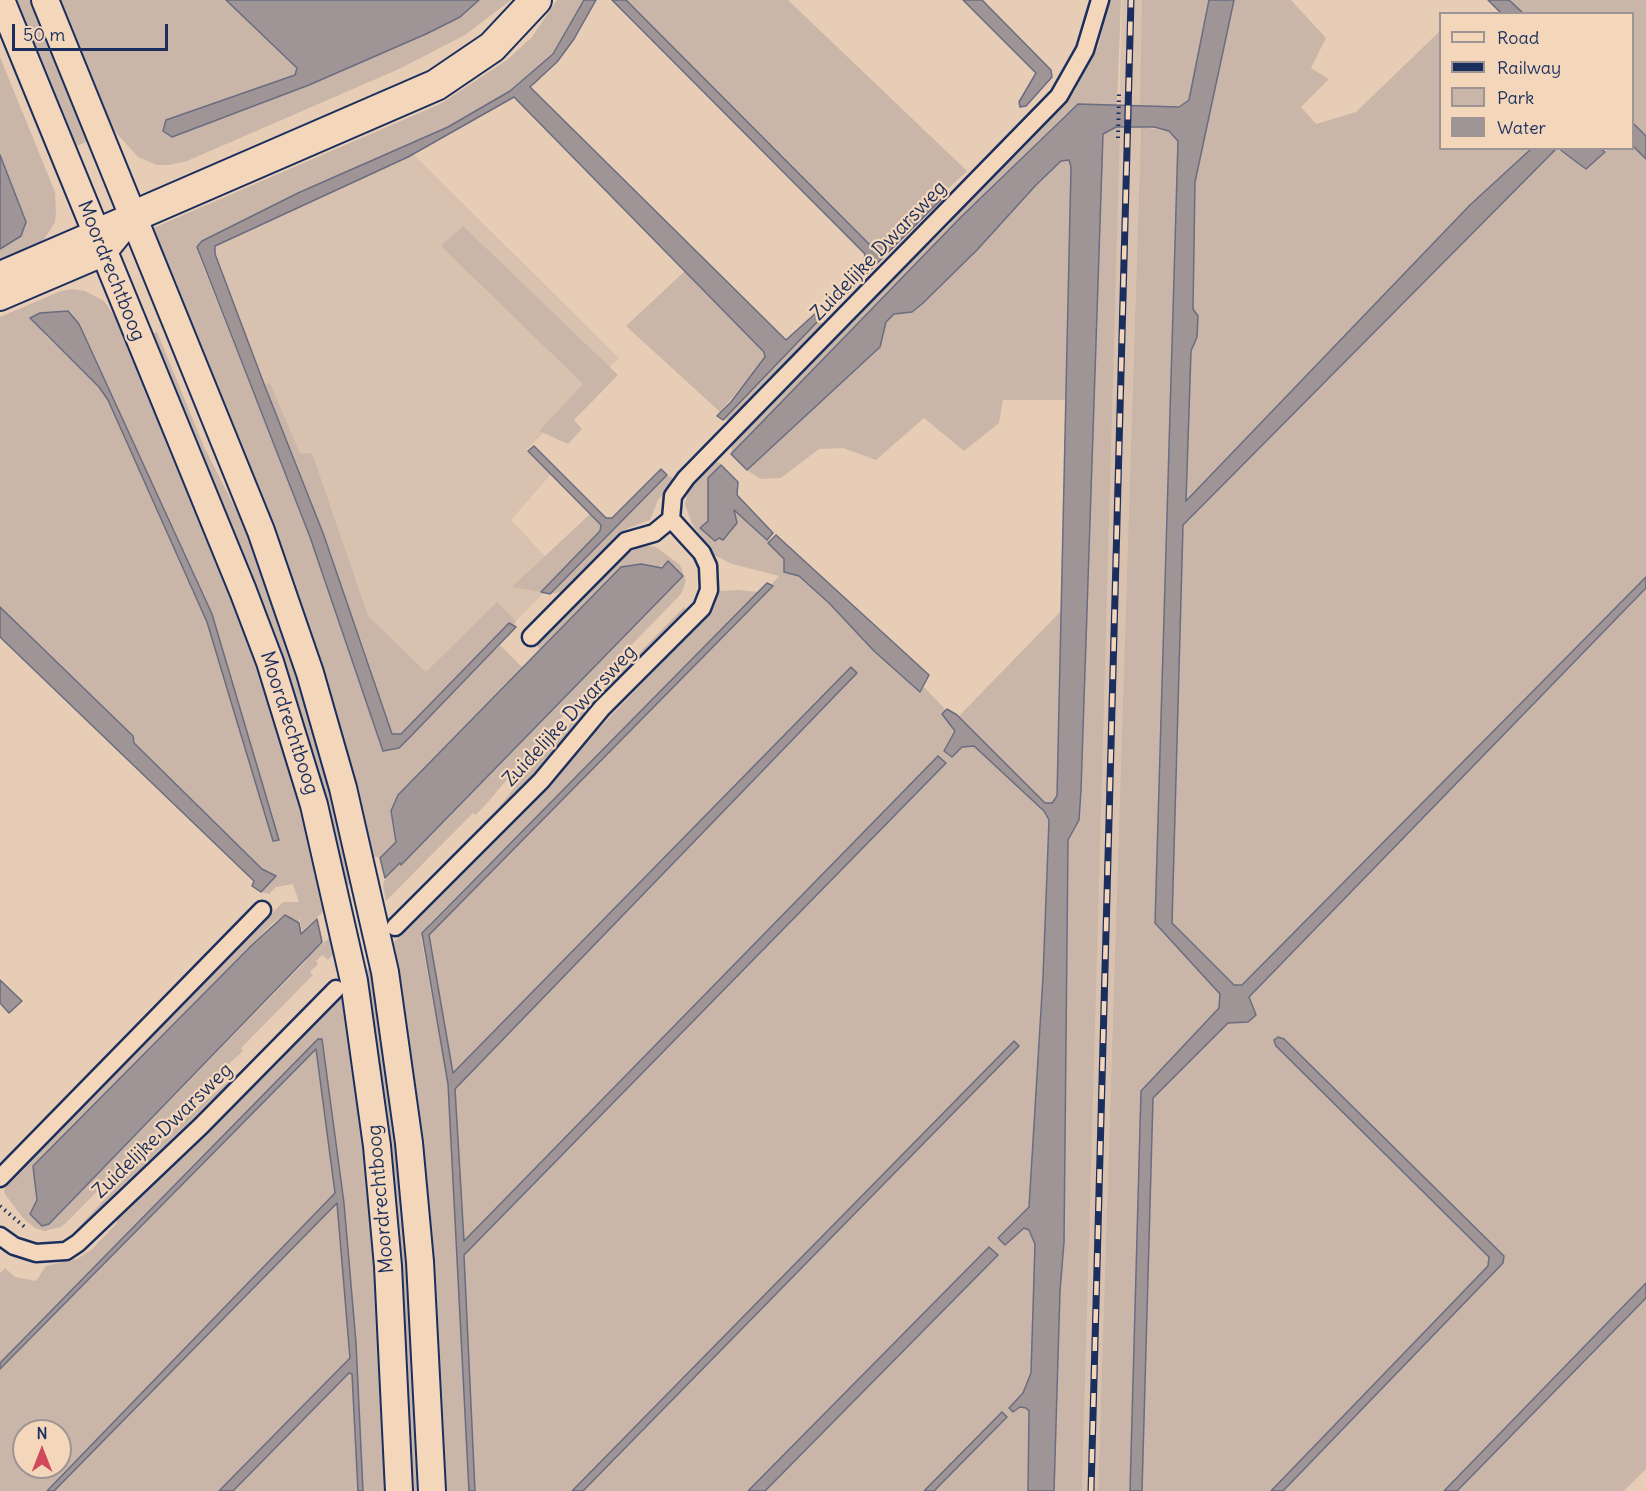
<!DOCTYPE html>
<style>
body{margin:0}
#map{position:relative;width:1646px;height:1491px;overflow:hidden;background:#e7cdb5;font-family:Delius,sans-serif}
canvas{display:block}
.legend{position:absolute;left:1439px;top:12px;width:195px;height:138px;box-sizing:border-box;background:#f4d7bb;border:2px solid #9d9496;margin:0;padding:8px 10px;list-style:none;font-size:18px;color:#1b2f5e}
.legend li{display:flex;align-items:center;gap:12px;height:30px}
.legend b{width:30px;border:2px solid #9d9496}
.north{position:absolute;left:12px;top:1419px;width:60px;height:60px;box-sizing:border-box;background:#f4d7bb;border:2px solid #9d9496;border-radius:50%;rotate:0deg;font-size:16px;font-weight:700;line-height:24px;text-align:center;color:#1b2f5e}
.north::after{content:'';display:block;margin:auto;width:21px;height:27px;background:#d1495b;clip-path:polygon(50% 0,100% 100%,50% 72%,0 100%)}
.scale{position:absolute;left:12px;top:24px;width:156px;height:27px;box-sizing:border-box;border:3px solid #1b2f5e;border-top:0;padding-left:8px;font-size:18px;line-height:21px;white-space:nowrap;color:#1b2f5e;-webkit-text-stroke:4px #f4d7bb;paint-order:stroke}
</style>
<div id="map">
<canvas width="1646" height="1491"></canvas>
<ul class="legend">
<li><b style="height:8px;background:#f4d7bb"></b>Road</li>
<li><b style="height:8px;background:#1b2f5e"></b>Railway</li>
<li><b style="height:16px;background:#c9b6a9"></b>Park</li>
<li><b style="height:16px;background:#9f9596"></b>Water</li>
</ul>
<div class="north">N</div>
<div class="scale">50 m</div>
</div>
<script>
const context = document.querySelector('canvas').getContext('2d');
context.lineJoin = 'round';
function paint(path, color) {
  context.fillStyle = color;
  context.fill(path, 'evenodd');
}
function poly(rows) {
  const path = new Path2D();
  for (const r of rows) {
    path.moveTo(r[0], r[1]);
    for (let i = 2; i < r.length; i += 2) path.lineTo(r[i], r[i + 1]);
  }
  return path;
}
function strokePath(path, color, width, dash) {
  context.strokeStyle = color;
  context.lineWidth = width;
  context.lineCap = dash ? 'butt' : 'round';
  context.setLineDash(dash || []);
  context.stroke(path);
}
function write(font, color, halo, rows, align = 'center') {
  context.font = font + ' Delius,sans-serif';
  context.lineWidth = 4.5;
  context.setLineDash([]);
  context.textBaseline = 'middle';
  context.strokeStyle = halo;
  context.fillStyle = color;
  for (const [text, x, y, turn = 0] of rows) {
    context.save();
    context.translate(x, y);
    context.rotate((+turn || 0) * Math.PI / 180);
    context.textAlign = isNaN(turn) ? turn : align;
    if (halo) context.strokeText(text, 0, 0);
    context.fillText(text, 0, 0);
    context.restore();
  }
}
paint(poly([
 [1122,0,1143,0,1141,127,1098,1491,1082,1491],
 [409,150,619,358,526,450,552,473,511,520,562,574,397,742,204,248]
]), '#d8c1af');
paint(poly([
 [13,0,32,0,91,140,74,147],
 [58,0,226,0,297,68,295,75,309,85,460,17,479,0,511,0,465,35,399,69,187,161,169,165,157,165,138,157,111,127],
 [557,0,584,0,553,54,510,91,448,127,298,193,203,241,199,256,310,537,383,750,399,748,500,645,522,667,398,795,391,811,396,842,380,858,372,856,337,722,296,591,221,399,151,229,440,104,507,60,532,37],
 [626,0,788,0,967,171,938,198,931,195,879,245,871,246],
 [1110,0,1121,0,1117,106,1078,104,1067,113,961,217,731,454,732,444,805,366,950,224,955,213,1074,92,1098,47],
 [1142,0,1209,0,1189,100,1179,106,1140,107],
 [1234,0,1291,0,1326,38,1311,68,1329,79,1301,107,1316,124,1356,112,1440,31,1440,148,1531,149,1470,205,1186,501,1191,351,1197,337,1198,317,1193,309,1195,182],
 [1510,0,1646,0,1646,136,1633,122,1632,14,1523,13],
 [0,57,55,192,56,212,55,222,42,243,0,266,0,249,21,236,26,222,0,155],
 [1116,127,1120,127,1082,1491,1054,1491,1060,1291,1064,1242,1068,840,1079,820,1081,790,1103,134],
 [1141,127,1169,131,1178,141,1155,923,1220,993,1219,1008,1141,1091,1130,1491,1098,1491],
 [1633,146,1646,159,1646,577,1242,985,1234,985,1172,923,1183,525,1556,149,1586,168,1608,149,1632,148],
 [1069,160,1071,167,1066,400,1003,400,999,423,964,451,924,418,876,460,843,448,819,449,781,478,760,479,747,470,880,347,886,322,895,314,912,312,922,304,977,250,1036,185,1061,161],
 [463,226,618,375,574,420,582,429,568,444,539,431,583,384,441,246],
 [686,270,764,352,766,357,720,412,626,326],
 [72,289,85,291,104,301,119,323,237,606,289,755,327,908,302,931,299,915,299,923,285,915,274,922,33,1166,37,1200,46,1224,49,1224,306,961,305,958,333,935,336,952,328,960,322,955,316,961,318,964,310,972,313,975,241,1048,243,1051,169,1118,68,1221,61,1227,44,1231,35,1228,24,1219,7,1197,4,1192,7,1180,283,902,299,902,293,884,276,887,269,894,261,892,275,876,262,869,134,743,133,736,0,607,0,317,61,291],
 [67,311,79,324,212,614,278,840,273,841,207,622,108,400,99,387,44,334],
 [821,318,823,331,733,419,723,420],
 [157,332,205,449,256,549,302,684,354,880,346,887,313,752,292,688,272,632,150,335],
 [270,383,300,454,312,453,368,616,426,672,497,602,516,621,514,625,509,624,401,734,392,734,390,730,362,643,264,385],
 [719,462,721,465,708,478,708,521,701,528,733,509,767,540,769,538,769,543,784,559,785,572,799,576,828,603,874,651,920,692,924,687,946,710,943,714,955,731,945,751,952,757,962,747,974,746,1044,811,1049,820,1043,977,1029,1207,1006,1244,1023,1228,1029,1230,1035,1244,1031,1373,1023,1393,1009,1407,1013,1412,1020,1407,1026,1408,1029,1411,1028,1491,934,1491,1007,1418,1002,1412,924,1491,765,1491,997,1255,989,1247,748,1491,583,1491,1019,1046,1014,1041,572,1491,475,1491,464,1255,946,763,938,757,464,1241,454,1089,857,673,851,667,453,1073,429,935,773,587,771,585,779,576,732,564,714,555,692,524,685,504,689,487,712,463],
 [666,476,672,477,672,483,658,500,650,520,626,529,567,591,550,594],
 [590,514,601,525,601,531,541,592,512,587],
 [642,545,656,547,680,565,686,581,681,594,545,734,488,802,476,815,473,813,386,901,383,886,384,881,683,576,667,563,658,568,641,564,621,567,540,649,534,643,619,558],
 [1646,588,1646,1283,1444,1491,1283,1491,1503,1263,1504,1256,1284,1039,1278,1037,1274,1040,1276,1046,1489,1257,1488,1266,1271,1491,1142,1491,1153,1098,1228,1022,1248,1022,1256,1015,1249,997],
 [738,590,759,592,430,923,421,937,448,1084,469,1491,444,1491,425,1184,394,942,705,618,719,591],
 [684,607,686,609,596,702,540,770,395,919,394,914,500,806,543,752],
 [1061,611,1057,796,1052,803,1045,803,958,717],
 [371,965,393,1103,408,1262,420,1491,412,1491,364,974],
 [344,995,365,1149,375,1259,388,1491,363,1491,356,1343,344,1203,322,1039,318,1039,0,1363,0,1273,5,1268,15,1277,36,1281,46,1266,77,1259,91,1250,117,1223,117,1219,203,1134,208,1132],
 [317,1048,335,1193,47,1491,0,1491,0,1369],
 [24,1431,60,1431,60,1467,24,1467],
 [239,1072,194,1123,122,1186,76,1233,75,1231,119,1184,176,1127],
 [338,1202,350,1358,219,1491,54,1491],
 [1646,1298,1646,1469,1624,1491,1457,1491],
 [349,1373,352,1374,358,1491,233,1491]
]), '#c9b6a9');
const water = poly([
 [226,0,479,0,460,17,426,34,309,85,172,137,163,131,166,120,295,75,297,68,226,0],
 [584,0,596,0,574,39,557,62,530,87,786,340,817,312,821,318,723,420,717,416,731,402,765,357,764,352,514,97,408,157,215,246,215,254,264,384,323,533,392,734,401,734,509,623,516,627,411,736,399,748,383,751,310,537,197,247,202,241,298,193,448,127,510,91,553,54,584,0],
 [612,0,626,0,871,246,879,245,931,194,941,200,839,301,829,297,864,262,865,254,612,0],
 [963,0,982,0,1051,70,1052,77,1026,106,1020,107,1019,102,1036,73,963,0],
 [1209,0,1234,0,1195,182,1193,309,1198,316,1197,337,1191,351,1186,501,1470,205,1531,149,1556,149,1183,525,1172,923,1234,985,1242,985,1646,577,1646,588,1249,997,1256,1015,1248,1022,1228,1023,1153,1098,1142,1491,1130,1491,1141,1091,1219,1008,1220,994,1155,923,1178,141,1169,131,1154,127,1116,127,1103,134,1081,790,1079,820,1068,840,1064,1242,1060,1291,1054,1491,1028,1491,1029,1411,1026,1408,1020,1407,1013,1412,1009,1408,1023,1393,1031,1373,1035,1244,1029,1230,1024,1228,1005,1245,998,1238,1029,1207,1043,977,1049,820,1044,811,974,746,962,747,952,757,944,751,955,731,942,714,947,709,957,715,1045,803,1052,803,1057,796,1071,167,1069,160,1061,161,1036,185,977,250,922,304,912,312,894,314,886,322,880,347,747,470,731,454,961,217,1078,104,1179,107,1189,100,1209,0],
 [1488,0,1509,0,1523,13,1501,13,1488,0],
 [1632,122,1646,136,1646,159,1633,146,1632,122],
 [1559,149,1601,149,1605,152,1586,169,1559,149],
 [0,155,26,222,21,236,0,249,0,155],
 [68,311,79,324,212,614,279,840,273,841,207,622,108,400,99,387,30,318,40,313,68,311],
 [534,446,606,518,612,518,661,469,667,475,550,594,541,592,600,531,601,525,528,451,534,446],
 [721,465,738,482,737,495,773,533,767,540,734,510,737,523,723,540,719,538,715,541,700,528,708,521,708,478,721,465],
 [776,535,929,675,920,692,874,651,829,603,799,576,784,572,784,559,768,543,776,535],
 [668,561,683,576,401,865,400,863,385,878,380,858,396,842,391,811,398,795,621,567,641,564,662,568,668,561],
 [767,583,773,586,429,935,453,1073,851,667,857,673,455,1089,464,1241,938,756,946,763,464,1255,475,1491,469,1491,448,1084,422,933,767,583],
 [0,607,133,736,134,743,262,869,276,876,261,892,252,886,254,881,0,637,0,607],
 [285,915,299,923,301,934,317,919,322,942,49,1224,42,1226,30,1214,37,1200,33,1166,252,945,285,915],
 [0,980,22,1001,9,1013,0,1003,0,980],
 [1278,1037,1284,1039,1504,1256,1503,1263,1283,1491,1271,1491,1488,1266,1489,1257,1276,1046,1274,1040,1278,1037],
 [318,1039,322,1039,344,1203,356,1343,363,1491,358,1491,352,1374,349,1373,233,1491,219,1491,350,1358,337,1203,54,1491,47,1491,335,1193,316,1049,0,1369,0,1363,318,1039],
 [1014,1041,1019,1046,583,1491,572,1491,1014,1041],
 [989,1247,998,1255,765,1491,748,1491,989,1247],
 [1646,1283,1646,1298,1457,1491,1444,1491,1646,1283],
 [1002,1412,1007,1417,934,1491,924,1491,1002,1412]
]);
paint(water, '#9f9596');
strokePath(water, '#6a6c80', 1.5);
const street = poly([
 [531,637,626,541,654,533,671,519],
 [395,927,541,781,602,708,702,608,709,590,708,566,702,553,671,519,673,496,686,478,1059,96,1085,50,1100,0],
 [0,1178,262,910],
 [0,1236,14,1246,36,1253,66,1251,78,1243,201,1126,336,989]
]);
const secondary = poly([
 [0,274,95,233],
 [0,298,103,254,134,216]
]);
const primary = poly([
 [1,0,243,591,270,662,314,805,354,981,377,1146,388,1266,399,1491],
 [45,0,261,531,310,673,343,788,385,972,409,1143,420,1262,432,1491],
 [95,233,134,216]
]);
const highway = poly([
 [134,216,436,85,492,47,536,0]
]);
strokePath(street, '#1b2f5e', 21);
strokePath(secondary, '#1b2f5e', 28);
strokePath(primary, '#1b2f5e', 30);
strokePath(highway, '#1b2f5e', 34);
strokePath(poly([
 [1118,138,1119,94],
 [510,783,565,721],
 [155,1141,200,1098],
 [0,1206,27,1229]
]), '#1b2f5e', 4, [1.5, 4.5]);
strokePath(street, '#f4d7bb', 16);
strokePath(secondary, '#f4d7bb', 24);
strokePath(primary, '#f4d7bb', 26);
strokePath(highway, '#f4d7bb', 30);
const rail = poly([
 [1091,1491,1131,0]
]);
strokePath(rail, '#1b2f5e', 7);
strokePath(rail, '#f4d7bb', 4.5, [14]);
write('20px', '#1b2f5e', '#f4d7bb', [
 ["Zuidelijke Dwarsweg",879,251,-46],
 ["Moordrechtboog",111,271,68],
 ["Zuidelijke Dwarsweg",570,716,-47],
 ["Moordrechtboog",289,723,72],
 ["Zuidelijke Dwarsweg",163,1131,-44],
 ["Moordrechtboog",381,1199,-95]
]);
</script>
